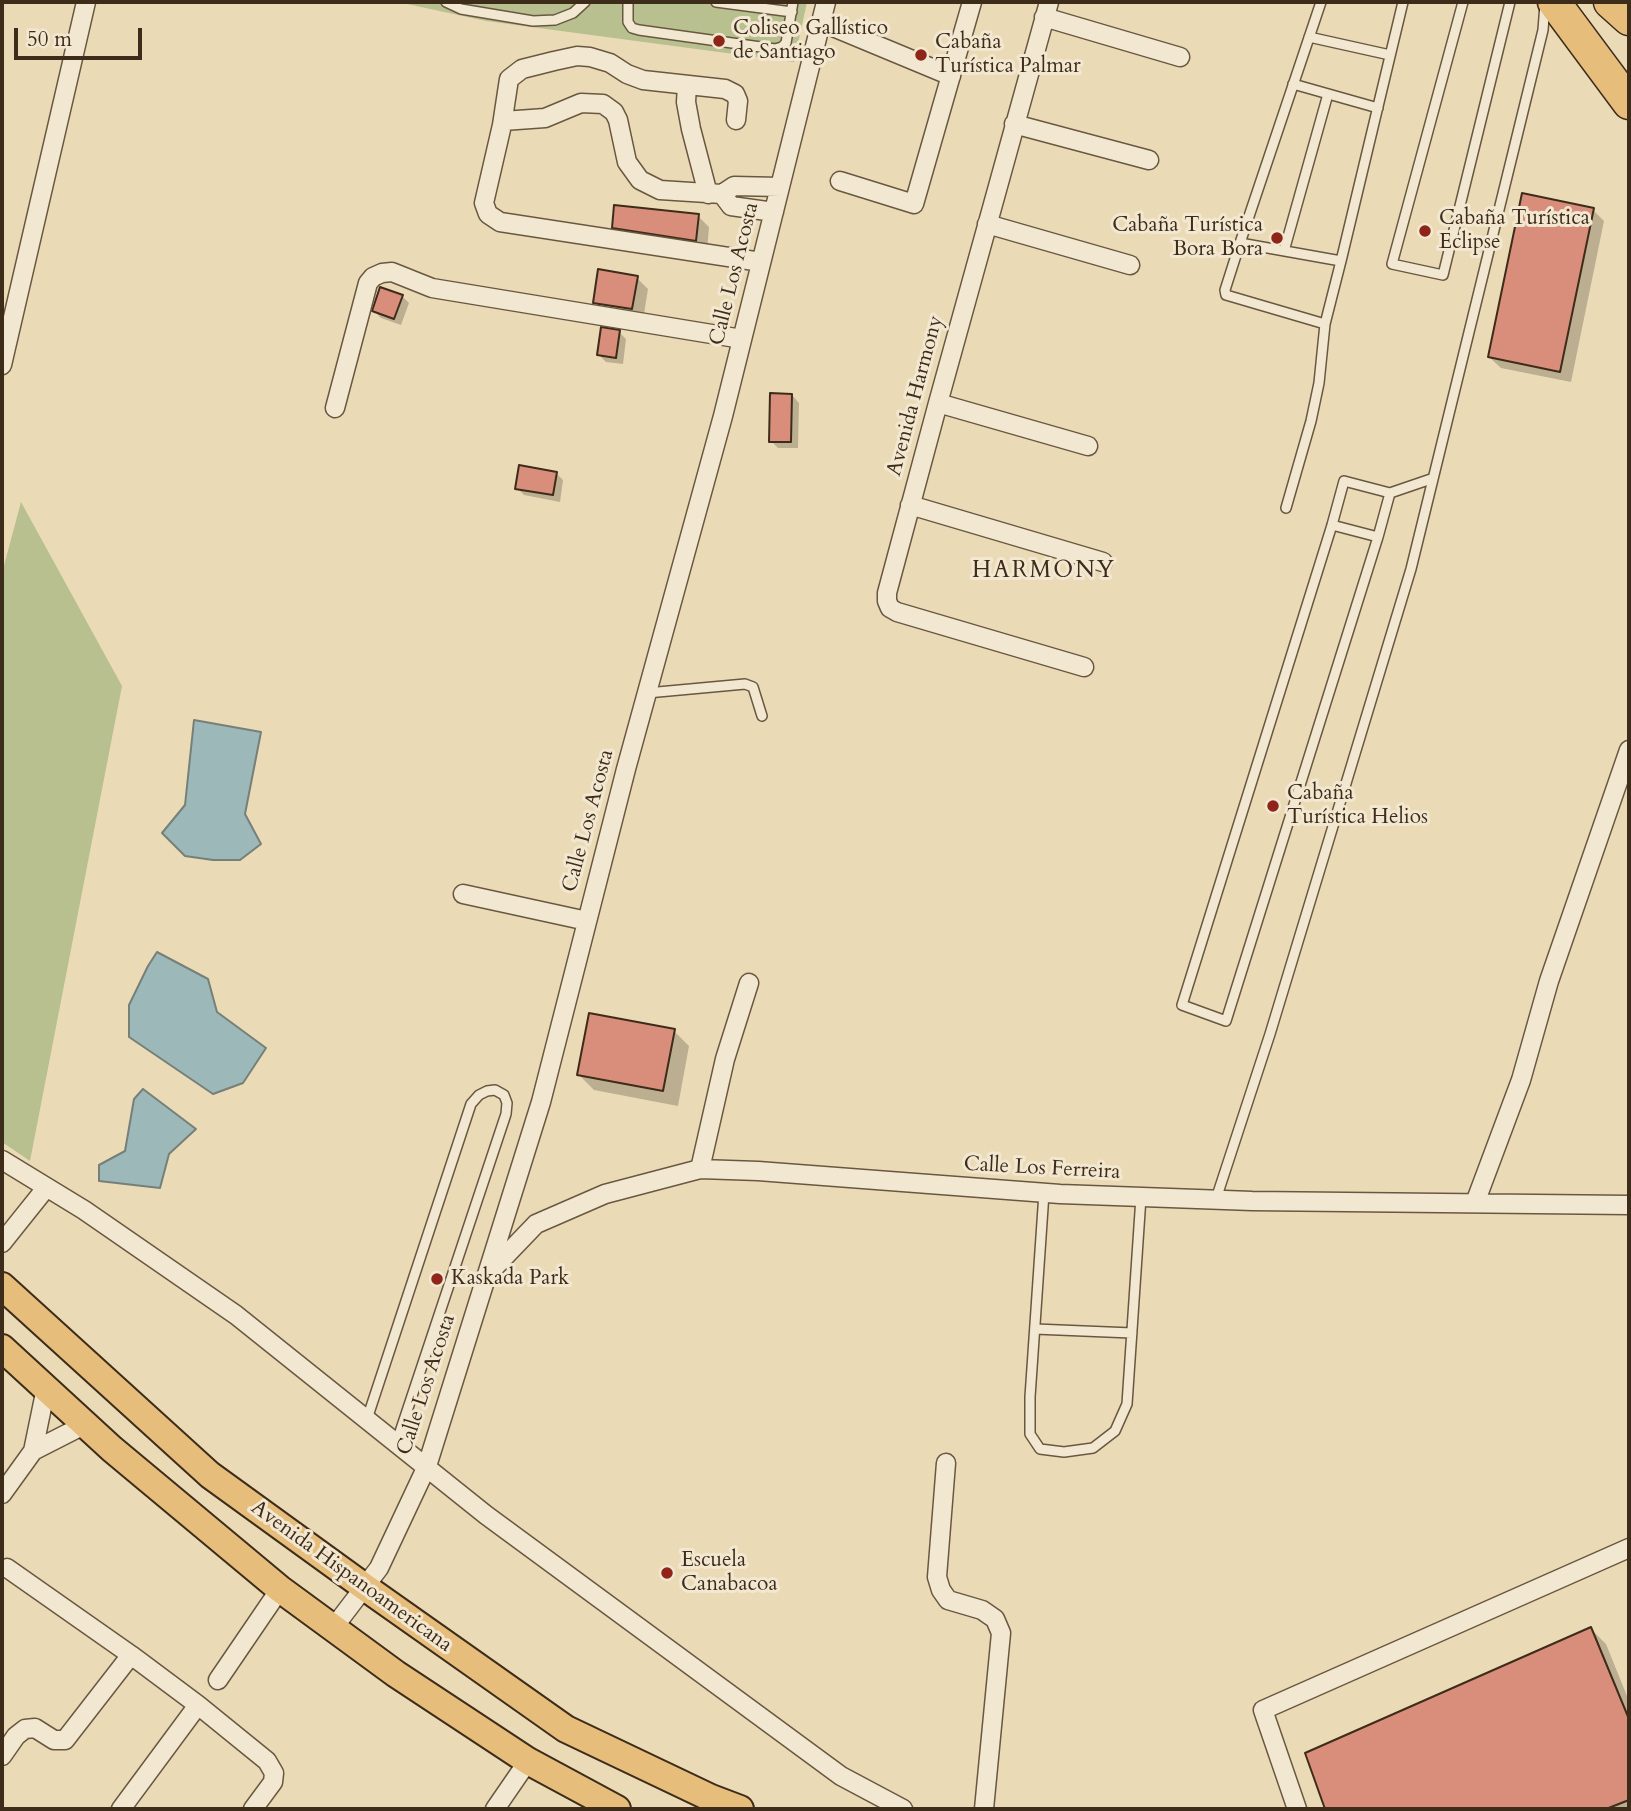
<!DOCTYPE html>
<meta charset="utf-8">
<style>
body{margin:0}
#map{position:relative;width:1631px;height:1811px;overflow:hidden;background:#ebdab6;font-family:Cardo,serif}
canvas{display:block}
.frame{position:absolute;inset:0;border:4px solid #3e2c1a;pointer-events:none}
.scale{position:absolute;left:14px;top:28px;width:128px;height:32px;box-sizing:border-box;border:4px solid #3e2c1a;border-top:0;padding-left:9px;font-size:21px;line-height:24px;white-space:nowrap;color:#3e2c1a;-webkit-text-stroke:5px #f2e7d0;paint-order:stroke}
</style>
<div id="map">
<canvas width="1631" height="1811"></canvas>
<div class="frame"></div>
<div class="scale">50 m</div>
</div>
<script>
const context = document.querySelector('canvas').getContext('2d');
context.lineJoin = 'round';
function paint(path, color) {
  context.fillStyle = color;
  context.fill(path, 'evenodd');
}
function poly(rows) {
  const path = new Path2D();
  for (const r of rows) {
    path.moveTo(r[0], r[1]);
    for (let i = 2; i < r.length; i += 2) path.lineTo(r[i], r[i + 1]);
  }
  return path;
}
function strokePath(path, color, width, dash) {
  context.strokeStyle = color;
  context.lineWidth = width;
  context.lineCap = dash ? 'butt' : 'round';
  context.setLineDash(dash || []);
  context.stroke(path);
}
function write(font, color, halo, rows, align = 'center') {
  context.font = font + ' Cardo,serif';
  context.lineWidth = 6;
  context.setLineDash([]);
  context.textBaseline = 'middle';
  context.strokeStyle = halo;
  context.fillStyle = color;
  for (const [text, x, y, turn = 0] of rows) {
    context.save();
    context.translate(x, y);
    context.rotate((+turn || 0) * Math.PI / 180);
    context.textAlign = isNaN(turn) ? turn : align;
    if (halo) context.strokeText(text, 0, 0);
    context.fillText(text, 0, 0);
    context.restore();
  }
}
paint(poly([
 [398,2,807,2,794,62,486,21],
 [21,502,122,686,30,1161,2,1142,2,573]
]), '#b7c08e');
const water = poly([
 [194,720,261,732,245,814,261,844,240,860,213,860,185,856,162,833,185,805,194,720],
 [157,952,208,979,217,1012,266,1048,243,1083,213,1094,129,1037,129,1005,148,966,157,952],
 [143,1089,196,1129,169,1154,160,1188,99,1181,99,1165,125,1151,134,1099,143,1089]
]);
paint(water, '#9cb8b8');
strokePath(water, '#768079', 2);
paint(poly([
 [1593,210,1604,221,1571,382,1501,368,1489,357],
 [698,216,709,227,707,251,625,238,613,227],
 [637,278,648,289,643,320,606,314,595,302],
 [402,296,409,303,401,325,381,318,374,311],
 [619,332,626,339,623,364,606,362,599,355],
 [792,395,799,403,798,448,778,448,771,441],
 [556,473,563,480,560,502,524,495,517,488],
 [674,1031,689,1046,678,1106,594,1090,579,1075],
 [1591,1629,1606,1644,1629,1701,1629,1809,1327,1809,1307,1754]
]), '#0003');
const building = poly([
 [1522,193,1594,208,1560,372,1488,357,1522,193],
 [614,205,699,214,696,241,612,228,614,205],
 [598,269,638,276,632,309,593,303,598,269],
 [380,287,403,295,394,319,372,311,380,287],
 [601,327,620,330,616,358,597,355,601,327],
 [770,393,792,394,791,442,769,442,770,393],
 [519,465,557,472,553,495,515,489,519,465],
 [589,1013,675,1029,663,1091,577,1075,589,1013],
 [1591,1627,1629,1719,1629,1800,1606,1809,1325,1809,1305,1753,1591,1627]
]);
paint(building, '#d98e7b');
strokePath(building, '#3e2c1a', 2);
const service = poly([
 [446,2,461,9,533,21,555,20,573,13,585,2],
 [628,2,628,22,632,28,639,30,775,49,782,47,786,43,793,2],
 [716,2,792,12],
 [1321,2,1240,243,1341,261,1403,2],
 [1463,2,1392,264,1443,275,1510,2],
 [1309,37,1390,55],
 [1293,84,1378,108],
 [1240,243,1225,290,1226,295,1325,324,1341,261],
 [1284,251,1328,94],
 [1390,493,1378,537,1226,1021,1182,1005,1332,525,1344,481,1390,493,1431,479],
 [1286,508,1311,421,1319,383,1325,324],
 [1332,525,1378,537],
 [647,693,745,684,753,687,762,716],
 [1044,1193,1030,1397,1030,1434,1040,1449,1064,1452,1093,1448,1115,1431,1127,1404,1141,1197],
 [1216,1199,1270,1034,1411,569,1543,30,1545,4],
 [1035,1329,1132,1333],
 [367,1419,471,1104,479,1095,487,1091,495,1090,504,1095,507,1103,506,1114,397,1441]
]);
const minor = poly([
 [1049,2,938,403,887,593,887,601,890,608,897,612,1084,667],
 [1044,17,1180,57],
 [821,22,951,76],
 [687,85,686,102,691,129,708,194],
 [736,120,738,101,735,94,725,89,643,80,627,74,610,63,590,57,577,56,554,61,522,69,509,79,502,125,484,203,488,214,500,222,761,262],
 [503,121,545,118,581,103,603,104,614,112,618,120,627,162,640,180,660,190,722,194,734,186,780,187],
 [1014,124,1149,160],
 [840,181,914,204,972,2],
 [722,194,731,206,774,212],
 [987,224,1130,265],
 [2,365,86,2],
 [938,403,1088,446],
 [335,408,368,283,373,277,382,273,392,272,432,288,742,339],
 [910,505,1103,562],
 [463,894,587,921],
 [2,1160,84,1210,236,1315,486,1515,841,1776,903,1809],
 [700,1169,725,1059,749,983],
 [1475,1203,1521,1080,1549,981,1629,750],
 [2,1243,46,1188],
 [488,1274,536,1224,605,1194,700,1169,758,1171,1060,1194,1252,1201,1629,1205],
 [33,1451,86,1424],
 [946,1463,937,1577,941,1590,948,1600,982,1610,995,1619,1001,1633,984,1809],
 [2,1494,33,1451,46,1388],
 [7,1568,131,1655,198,1705,267,1761,274,1773,273,1782,253,1809],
 [334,1627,379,1568,427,1466,541,1102,626,769,723,416,826,2],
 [218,1680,280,1589],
 [2,1756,16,1736,25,1729,35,1728,54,1740,65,1740,131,1655],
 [121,1809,198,1705],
 [495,1809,528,1761],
 [1297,1809,1263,1710,1629,1548]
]);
const primary = poly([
 [2,1286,210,1475,366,1588,566,1729,711,1798,740,1809],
 [2,1348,112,1449,280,1589,396,1674,528,1761,617,1809]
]);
const motorway = poly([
 [1554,2,1629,103],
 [1610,2,1629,19]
]);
strokePath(service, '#695841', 12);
strokePath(minor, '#695841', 21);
strokePath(primary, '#3e2c1a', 30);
strokePath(motorway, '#3e2c1a', 35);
strokePath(service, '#f2e7d0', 9);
strokePath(minor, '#f2e7d0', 18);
strokePath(primary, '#e6bd7b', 26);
strokePath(motorway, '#e6bd7b', 32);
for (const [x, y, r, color] of [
 [719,41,7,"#8f2418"],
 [921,55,7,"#8f2418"],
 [1425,231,7,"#8f2418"],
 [1277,238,7,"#8f2418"],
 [1273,806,7,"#8f2418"],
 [437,1279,7,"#8f2418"],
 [667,1573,7,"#8f2418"]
]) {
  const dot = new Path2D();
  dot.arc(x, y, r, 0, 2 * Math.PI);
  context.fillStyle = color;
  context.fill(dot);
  strokePath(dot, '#f2e7d0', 2.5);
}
write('21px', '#3e2c1a', '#f2e7d0', [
 ["Coliseo Gallístico",733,29],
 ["de Santiago",733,53],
 ["Cabaña",935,43],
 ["Turística Palmar",935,67],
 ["Cabaña Turística",1439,219],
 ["Eclipse",1439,243],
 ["Cabaña Turística",1263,226,"right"],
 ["Bora Bora",1263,250,"right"],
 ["Cabaña",1287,794],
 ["Turística Helios",1287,818],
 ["Kaskada Park",451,1279],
 ["Escuela",681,1561],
 ["Canabacoa",681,1585]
], 'left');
write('21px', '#3e2c1a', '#f2e7d0', [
 ["Calle Los Acosta",735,274,-76],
 ["Avenida Harmony",916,396,-75],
 ["Calle Los Acosta",589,821,-75],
 ["Calle Los Ferreira",1042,1169,3],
 ["Calle Los Acosta",427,1385,-72],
 ["Avenida Hispanoamericana",351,1577,36]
]);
context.letterSpacing = '2px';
write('23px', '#3e2c1a', '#f2e7d0', [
 ["HARMONY",1044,572]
]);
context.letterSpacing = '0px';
</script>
